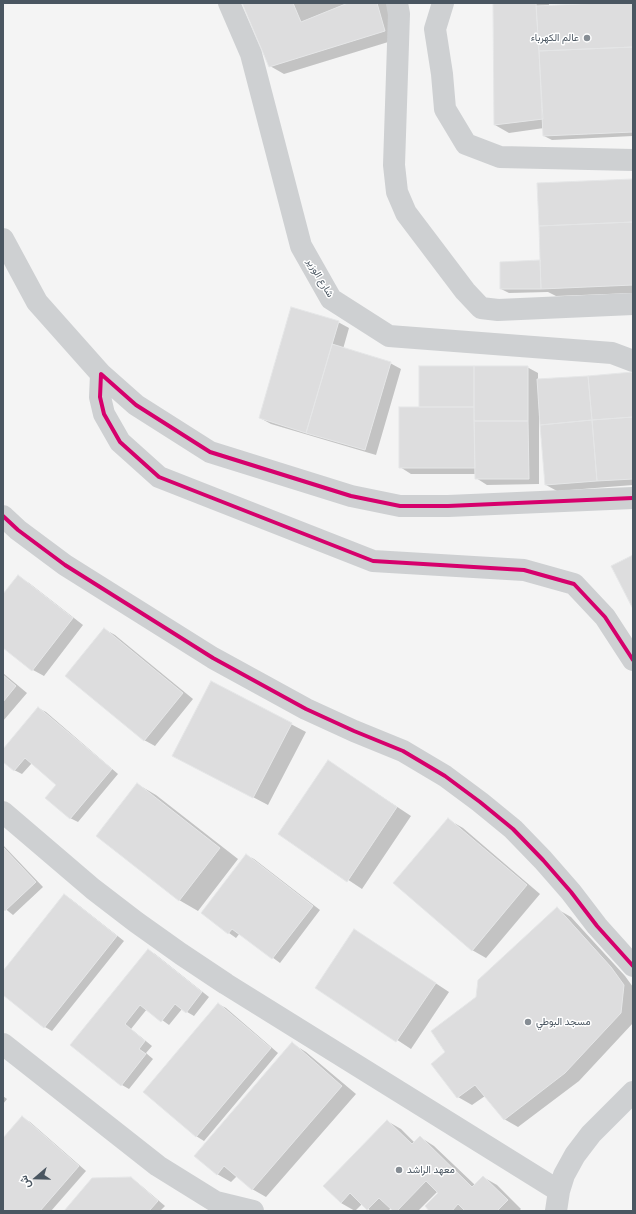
<!DOCTYPE html>
<meta charset="utf-8">
<style>
body{margin:0}
#map{position:relative;width:636px;height:1214px;overflow:hidden;background:#f4f4f4;font-family:Montserrat,Vazirmatn,sans-serif}
canvas{display:block}
.frame{position:absolute;inset:0;border:4px solid #4a5661;pointer-events:none}
.north{position:absolute;left:16px;top:1158px;width:40px;height:40px;-webkit-text-stroke:3px #fff;paint-order:stroke;rotate:250deg;font-size:11px;font-weight:700;line-height:16px;text-align:center;color:#4a5661}
.north::after{content:'';display:block;margin:auto;width:14px;height:18px;background:#4a5661;clip-path:polygon(50% 0,100% 100%,50% 72%,0 100%)}
</style>
<div id="map">
<canvas width="636" height="1214"></canvas>
<div class="frame"></div>
<div class="north">ش</div>
</div>
<script>
const context = document.querySelector('canvas').getContext('2d');
context.lineJoin = 'round';
function paint(path, color) {
  context.fillStyle = color;
  context.fill(path, 'evenodd');
}
function poly(rows) {
  const path = new Path2D();
  for (const r of rows) {
    path.moveTo(r[0], r[1]);
    for (let i = 2; i < r.length; i += 2) path.lineTo(r[i], r[i + 1]);
  }
  return path;
}
function strokePath(path, color, width, dash) {
  context.strokeStyle = color;
  context.lineWidth = width;
  context.lineCap = dash ? 'butt' : 'round';
  context.setLineDash(dash || []);
  context.stroke(path);
}
function write(font, color, halo, rows, align = 'center') {
  context.font = font + ' Montserrat,Vazirmatn,sans-serif';
  context.lineWidth = 3;
  context.setLineDash([]);
  context.textBaseline = 'middle';
  context.strokeStyle = halo;
  context.fillStyle = color;
  for (const [text, x, y, turn = 0] of rows) {
    context.save();
    context.translate(x, y);
    context.rotate((+turn || 0) * Math.PI / 180);
    context.textAlign = isNaN(turn) ? turn : align;
    if (halo) context.strokeText(text, 0, 0);
    context.fillText(text, 0, 0);
    context.restore();
  }
}
paint(poly([
 [243,3,388,3,398,39,284,74,270,66],
 [494,3,549,3,549,6,633,3,633,136,552,140,544,136,544,128,509,133,495,125],
 [633,180,633,293,556,296,548,292,509,293,501,289,501,263,541,261],
 [338,322,349,328,343,349,390,363,401,369,376,455,271,424,260,418],
 [527,367,538,373,538,380,633,373,633,485,557,491,546,485,540,408,539,408,539,484,487,485,476,478,476,474,411,474,400,467,420,408],
 [18,577,29,583,83,625,44,676,33,670,3,647,3,596],
 [104,629,115,635,193,699,155,746,144,740],
 [3,673,27,693,3,721],
 [211,682,306,732,268,805,188,763],
 [38,708,46,712,118,774,78,822,70,818,57,784,32,763,22,774,14,770,3,760,3,751],
 [328,761,411,816,362,889,279,834],
 [137,784,156,795,238,859,198,911,179,900],
 [449,820,463,828,540,894,486,958,472,950],
 [3,845,43,887,13,915,3,907],
 [246,855,254,859,320,910,280,963,240,933,236,938,229,933,202,912],
 [65,895,72,900,124,941,52,1031,45,1027,3,994,3,973],
 [557,909,571,917,625,976,633,987,633,1023,579,1081,518,1127,504,1119,485,1096,472,1105,458,1097,446,1052],
 [355,930,449,992,411,1049,317,987],
 [148,950,155,954,209,997,194,1016,182,1009,169,1025,147,1009,131,1029,152,1046,146,1053,153,1059,129,1089,122,1085,72,1045],
 [218,1004,226,1008,278,1053,204,1141,196,1136],
 [293,1044,306,1052,356,1094,266,1197,252,1189,237,1176,231,1182,217,1174],
 [3,1096,7,1099,3,1104],
 [23,1118,30,1122,86,1171,51,1211,3,1211,3,1140],
 [387,1121,401,1129,415,1143,420,1137,434,1146,475,1185,483,1177,497,1185,521,1209,519,1211,431,1211,439,1193,438,1191,418,1211,394,1211,391,1208,388,1211,371,1211,362,1204,355,1211,341,1203,324,1186],
 [130,1178,138,1183,165,1206,160,1211,65,1211]
]), '#0003');
const building = poly([
 [242,3,377,3,385,31,269,67,242,3],
 [293,3,348,3,301,22,293,3],
 [493,3,536,3,543,119,494,125,493,3],
 [602,3,633,3,633,47,539,51,536,6,602,3],
 [633,47,633,132,543,136,539,51,633,47],
 [633,179,633,222,539,226,537,183,633,179],
 [633,222,633,285,541,289,539,226,633,222],
 [540,260,541,289,500,289,500,262,540,260],
 [291,307,339,321,306,433,259,418,291,307],
 [332,344,391,362,365,450,306,433,332,344],
 [419,366,474,366,474,407,419,407,419,366],
 [474,366,528,366,528,421,474,421,474,366],
 [633,372,633,417,592,420,588,376,633,372],
 [588,376,592,420,540,425,537,379,588,376],
 [399,407,474,407,475,468,399,468,399,407],
 [633,417,633,479,597,481,592,420,633,417],
 [592,420,597,481,545,485,540,425,592,420],
 [474,421,528,421,529,479,475,479,474,421],
 [633,555,633,609,611,566,633,555],
 [18,575,73,618,32,671,3,648,3,594,18,575],
 [104,628,183,693,144,741,65,676,104,628],
 [3,675,16,686,3,702,3,675],
 [211,681,292,723,253,798,172,756,211,681],
 [38,707,112,769,70,819,45,798,56,785,25,758,14,771,3,762,3,749,38,707],
 [328,760,397,807,347,882,278,834,328,760],
 [137,783,220,848,179,901,96,836,137,783],
 [448,818,527,885,472,951,393,883,448,818],
 [3,847,36,882,5,911,3,909,3,847],
 [246,854,313,906,272,959,232,929,228,934,201,913,246,854],
 [64,894,117,936,44,1028,3,995,3,971,64,894],
 [557,907,611,967,624,985,621,1013,565,1073,504,1120,475,1085,457,1098,431,1064,445,1052,431,1031,476,997,478,980,557,907],
 [354,929,436,983,396,1042,315,988,354,929],
 [148,949,202,992,186,1013,175,1004,161,1022,140,1005,125,1024,145,1041,139,1049,146,1054,121,1086,70,1045,148,949],
 [218,1003,271,1048,196,1137,143,1092,218,1003],
 [292,1042,342,1086,252,1190,224,1166,217,1175,194,1156,292,1042],
 [22,1116,79,1166,40,1211,3,1211,3,1138,22,1116],
 [387,1120,412,1144,420,1136,472,1187,483,1176,508,1200,497,1211,465,1211,458,1204,452,1211,429,1211,425,1206,438,1193,426,1181,397,1211,393,1211,379,1198,367,1210,350,1193,341,1203,323,1186,387,1120],
 [131,1177,158,1201,149,1211,64,1211,92,1178,131,1177]
]);
paint(building, '#ddddde');
strokePath(building, '#e5e6e7', 1);
strokePath(poly([
 [229,3,251,54,301,246,331,299,389,336,612,353,633,361],
 [397,3,399,14,394,165,397,192,406,213,465,291,481,308,498,310,633,304],
 [443,3,435,29,442,74,445,109,466,144,500,157,633,160],
 [3,239,37,302,101,374],
 [633,498,448,506,400,506,351,496,210,452,136,405,101,374,100,397,104,414,120,442,159,477,373,561,524,570,574,584,605,617,633,660],
 [3,516,18,530,65,565,213,658,306,709,354,731,403,751,445,776,480,802,513,829,543,860,571,892,597,926,633,966],
 [3,812,93,889,136,922,181,954,226,984,559,1191],
 [3,1044,158,1166,216,1202,253,1211],
 [556,1211,559,1191,564,1175,575,1155,591,1134,633,1092]
]), '#ced0d2', 22);
strokePath(poly([
 [633,498,448,506,400,506,351,496,210,452,136,405,101,374,100,397,104,414,120,442,159,477,373,561,524,570,574,584,605,617,633,660],
 [3,516,18,530,65,565,213,658,306,709,354,731,403,751,445,776,480,802,513,829,543,860,571,892,597,926,633,966]
]), '#d6006c', 4);
for (const [x, y, r, color] of [
 [587,38,4,"#868d94"],
 [528,1022,4,"#868d94"],
 [399,1170,4,"#868d94"]
]) {
  const dot = new Path2D();
  dot.arc(x, y, r, 0, 2 * Math.PI);
  context.fillStyle = color;
  context.fill(dot);
  strokePath(dot, '#fff', 1.5);
}
write('10px', '#4a5661', '#fff', [
 ["عالم الكهرباء",579,38,"right"],
 ["مسجد البوطي",536,1022],
 ["معهد الراشد",407,1170]
], 'left');
write('10px', '#4a5661', '#fff', [
 ["شارع الوزير",320,278,59]
]);
</script>
